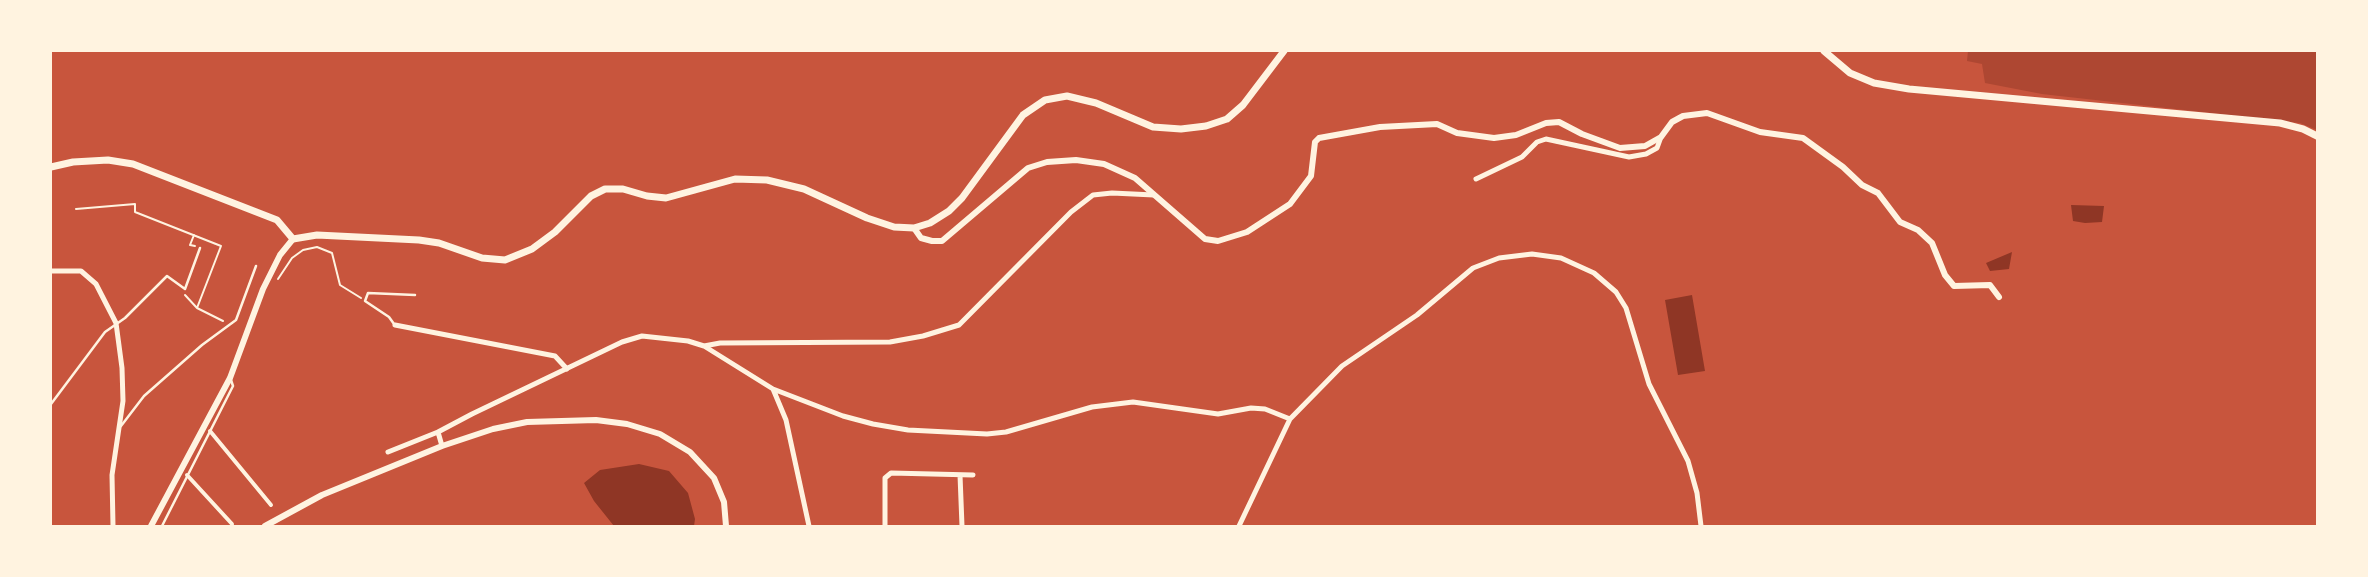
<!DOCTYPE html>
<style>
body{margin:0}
#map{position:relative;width:2368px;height:577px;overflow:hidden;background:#c8553d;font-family:"Zilla Slab",serif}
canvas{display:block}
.frame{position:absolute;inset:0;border:52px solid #fff3e0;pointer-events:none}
</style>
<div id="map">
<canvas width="2368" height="577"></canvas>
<div class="frame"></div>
</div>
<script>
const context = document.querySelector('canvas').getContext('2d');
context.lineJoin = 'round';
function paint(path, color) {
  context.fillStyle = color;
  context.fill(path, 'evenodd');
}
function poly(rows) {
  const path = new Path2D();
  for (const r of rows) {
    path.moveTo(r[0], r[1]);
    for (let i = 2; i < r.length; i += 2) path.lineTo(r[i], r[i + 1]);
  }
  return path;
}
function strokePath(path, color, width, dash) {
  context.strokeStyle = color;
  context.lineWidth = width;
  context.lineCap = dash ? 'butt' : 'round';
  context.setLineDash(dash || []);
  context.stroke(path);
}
paint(poly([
 [1968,51,2317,51,2317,130,2300,123,2042,94,1985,83,1982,64,1967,61]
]), '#ae4732');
paint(poly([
 [2071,205,2104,206,2102,222,2085,223,2073,221],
 [2012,252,2009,269,1990,271,1986,263],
 [1692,295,1705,371,1678,375,1665,300],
 [639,464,669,471,688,493,695,519,694,526,614,526,594,501,584,483,600,470]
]), '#8f3625');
strokePath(poly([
 [76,209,135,204,135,212,221,246,197,308],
 [194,235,190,245,195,246],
 [278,279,292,258,303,250,317,247,332,253,340,285,361,298],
 [185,295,197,308,223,321]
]), '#fff3e0', 2);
strokePath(poly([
 [394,324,389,317,365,301,368,293,415,295],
 [51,404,105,332,125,318,167,276,185,289,200,248],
 [121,426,144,396,202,345,236,320,256,266],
 [162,526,233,386,231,380]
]), '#fff3e0', 2.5);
strokePath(poly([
 [210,431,271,505],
 [187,475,232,524]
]), '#fff3e0', 4);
strokePath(poly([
 [1476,179,1522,157,1537,142,1546,139,1629,157,1646,154,1657,148,1661,137],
 [51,271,81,271,96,284,116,323,122,368,123,401,112,475,113,526],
 [395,325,555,356,567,369],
 [704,346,720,343,890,342,923,336,959,325,1071,212,1093,195,1112,193,1154,195],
 [773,389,843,416,873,424,908,430,987,434,1006,432,1092,407,1133,402,1218,414,1251,408,1265,409,1290,419],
 [442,446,438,432,472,414,622,342,642,336,688,341,704,346,773,389,786,420,809,526],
 [388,452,438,432],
 [960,475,962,526],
 [885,526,885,478,891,473,973,475],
 [1239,526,1290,419,1342,366,1417,315,1473,268,1499,258,1532,254,1561,258,1594,273,1616,292,1626,308,1649,384,1688,461,1697,493,1701,526]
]), '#fff3e0', 5);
strokePath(poly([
 [914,228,921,238,932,241,942,241,1028,168,1047,162,1076,160,1104,164,1135,178,1205,239,1218,241,1247,232,1290,204,1311,176,1315,142,1319,138,1380,127,1437,124,1457,133,1494,138,1516,135,1546,123,1559,122,1582,134,1620,148,1645,146,1661,137,1672,122,1683,116,1707,113,1760,132,1803,138,1843,167,1862,185,1878,193,1900,222,1918,230,1932,243,1945,275,1954,286,1990,285,1999,297],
 [151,526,230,378,263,289,280,255,293,239],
 [265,526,322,495,442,446,493,429,527,422,596,420,627,424,660,434,690,452,714,478,724,502,726,526]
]), '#fff3e0', 6);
strokePath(poly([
 [1824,51,1850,73,1874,83,1909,89,2280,123,2303,129,2317,136],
 [51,167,73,162,108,160,133,164,277,220,293,239,317,235,419,240,439,243,482,258,505,260,532,249,555,232,591,196,605,189,623,189,647,196,666,198,735,179,767,180,804,189,867,218,894,227,914,228,930,223,949,211,962,198,1023,115,1045,100,1067,96,1096,103,1153,127,1181,129,1206,126,1227,119,1243,105,1284,51]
]), '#fff3e0', 7);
</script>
